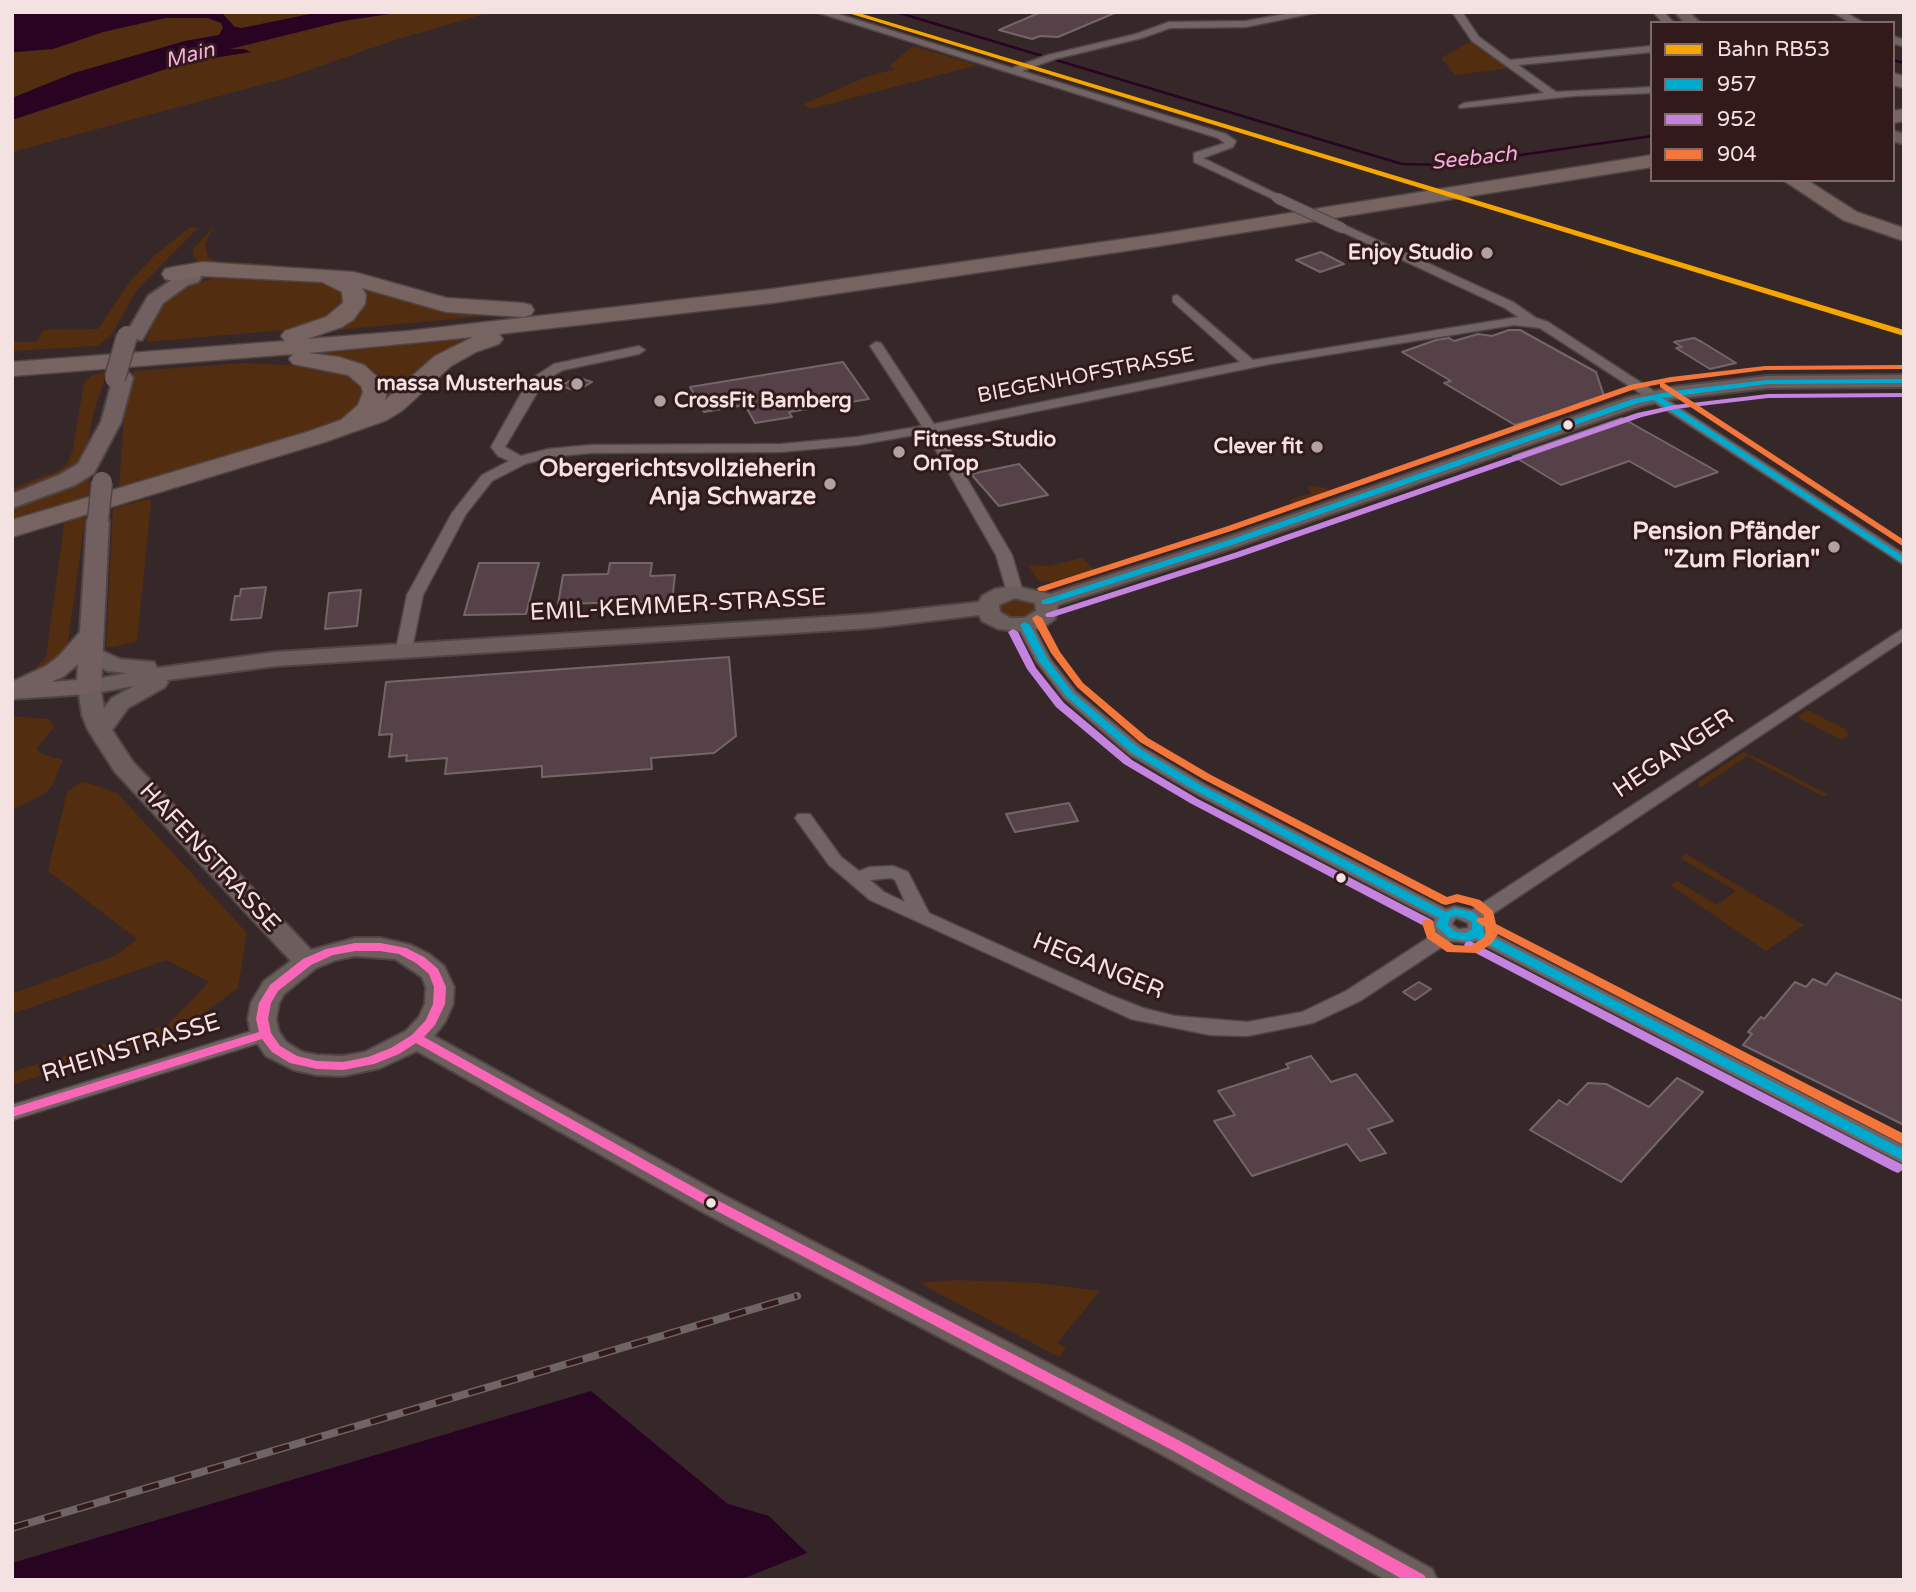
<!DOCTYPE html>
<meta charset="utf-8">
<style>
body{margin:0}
#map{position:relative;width:1916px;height:1592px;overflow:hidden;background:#362829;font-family:"Varela Round",sans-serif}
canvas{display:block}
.frame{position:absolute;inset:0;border:14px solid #f4e2e2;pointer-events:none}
.legend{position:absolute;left:1650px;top:21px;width:245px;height:161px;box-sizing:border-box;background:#32191a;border:2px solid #80696a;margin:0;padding:9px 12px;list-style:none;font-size:21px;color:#f4e2e2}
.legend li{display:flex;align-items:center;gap:14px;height:35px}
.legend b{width:35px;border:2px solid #80696a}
</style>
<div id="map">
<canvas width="1916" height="1592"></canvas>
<div class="frame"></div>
<ul class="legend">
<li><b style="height:9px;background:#f7a600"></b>Bahn RB53</li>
<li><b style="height:9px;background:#00a9ce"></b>957</li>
<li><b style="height:9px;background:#c483df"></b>952</li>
<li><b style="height:9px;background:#f5763a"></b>904</li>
</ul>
</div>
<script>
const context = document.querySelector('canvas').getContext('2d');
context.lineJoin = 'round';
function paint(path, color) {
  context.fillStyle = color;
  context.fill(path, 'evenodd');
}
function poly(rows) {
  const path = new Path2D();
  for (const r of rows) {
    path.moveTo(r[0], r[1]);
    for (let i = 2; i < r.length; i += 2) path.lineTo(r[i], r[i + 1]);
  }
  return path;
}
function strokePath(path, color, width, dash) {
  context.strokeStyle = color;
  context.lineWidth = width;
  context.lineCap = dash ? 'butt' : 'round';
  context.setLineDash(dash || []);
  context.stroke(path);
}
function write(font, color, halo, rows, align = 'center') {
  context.font = font + ' "Varela Round",sans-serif';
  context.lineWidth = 6;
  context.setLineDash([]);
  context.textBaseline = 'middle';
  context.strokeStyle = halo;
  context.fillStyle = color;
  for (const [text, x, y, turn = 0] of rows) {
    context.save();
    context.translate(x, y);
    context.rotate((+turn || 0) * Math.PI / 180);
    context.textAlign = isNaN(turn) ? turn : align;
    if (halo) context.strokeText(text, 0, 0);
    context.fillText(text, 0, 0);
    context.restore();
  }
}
paint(poly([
 [221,12,320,12,242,28,235,27],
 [402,12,491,12,395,40,286,78,12,152,12,120,211,54,343,21],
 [167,18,208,18,221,23,223,28,219,35,185,41,74,73,12,98,12,52,53,49,103,32],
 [1472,41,1495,58,1511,68,1455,75,1441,58],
 [913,46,978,65,810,109,804,104,866,77,895,69,889,66],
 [214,226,205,244,208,257,215,261,273,264,260,267,197,262,193,253,194,248],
 [190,227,198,228,137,290,112,334,97,346,12,351,12,342,36,342,44,330,98,329,130,281,155,255],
 [266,276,318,279,343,290,343,305,334,313,297,329,146,342,158,311,170,297,183,288,214,278],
 [355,286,514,313,318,332,328,328],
 [481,337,378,408,385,389,379,376,366,366,307,353],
 [245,363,323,367,350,377,360,387,362,400,351,414,332,425,119,487,124,419,134,371],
 [107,371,93,415,86,451,79,462,55,480,12,496,12,488,55,472,67,465,73,449,84,383,92,375],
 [90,478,88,498,12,522,12,507],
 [1312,486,1327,488,1336,494,1299,508,1289,500,1312,493,1307,488],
 [149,499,151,502,137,642,106,648,113,508],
 [86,512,68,642,63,653,37,675,32,672,46,657,65,518],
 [1082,558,1097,572,1057,583,1038,580,1028,565,1047,566],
 [1013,597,1034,602,1036,612,1022,619,1009,618,999,613,999,603],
 [1807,710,1845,729,1848,735,1842,740,1797,717],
 [12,716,48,719,51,722,54,727,37,748,39,753,63,760,52,786,44,794,12,810],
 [1743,752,1770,764,1827,794,1824,797,1747,756,1700,788,1698,786,1699,782],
 [82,781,117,793,247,933,238,988,181,1030,12,1085,12,1072,167,1025,209,982,166,960,12,1014,12,994,117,955,137,939,48,871,67,792],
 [1686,854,1804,925,1766,951,1670,885,1677,881,1717,905,1736,891,1680,858],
 [955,1280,1039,1283,1100,1291,1057,1343,1066,1348,1059,1357,919,1283]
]), '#522d10');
paint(poly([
 [12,12,221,12,235,27,242,28,320,12,402,12,343,21,230,49,244,49,251,52,214,58,206,57,208,55,12,120,12,98,74,73,185,41,219,35,223,28,221,23,208,18,165,18,103,32,53,49,15,52,12,52],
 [591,1391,728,1504,769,1516,807,1553,740,1580,12,1580,12,1563]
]), '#290422');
strokePath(poly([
 [896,12,1402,164,1451,165,1652,136],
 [1893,60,1904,63]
]), '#290422', 2.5);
const building = poly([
 [1041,12,1117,12,1058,37,1040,36,1032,39,999,30,1041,12],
 [1321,252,1344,264,1320,272,1296,260,1321,252],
 [1509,330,1520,330,1596,372,1604,396,1579,404,1582,405,1515,425,1444,383,1451,381,1402,352,1436,340,1449,338,1454,341,1478,334,1492,336,1509,330],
 [1694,338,1702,342,1736,363,1710,369,1676,348,1682,347,1674,342,1694,338],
 [843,362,869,399,789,412,792,417,755,423,745,405,704,412,690,387,843,362],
 [576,377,592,382,577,391,561,386,576,377],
 [1622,418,1718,472,1675,487,1629,461,1561,485,1513,456,1622,418],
 [1019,464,1048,495,999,506,971,474,1019,464],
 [479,563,539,563,526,614,464,615,479,563],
 [610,563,652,563,650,576,675,575,672,601,558,604,563,575,608,574,610,563],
 [266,587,261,618,231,620,235,596,240,596,241,589,266,587],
 [361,590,357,626,325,629,329,593,361,590],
 [729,657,736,736,714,753,651,758,652,769,542,777,542,766,445,774,447,758,406,761,407,755,389,757,392,734,379,735,386,682,729,657],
 [1069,803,1078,821,1015,832,1006,814,1069,803],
 [1836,973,1904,1001,1904,1125,1743,1045,1752,1034,1748,1032,1761,1017,1764,1019,1795,982,1806,987,1813,979,1826,985,1836,973],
 [1419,982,1431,989,1415,1000,1403,992,1419,982],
 [1311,1056,1331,1082,1356,1074,1393,1121,1368,1129,1386,1153,1360,1161,1347,1144,1252,1176,1214,1121,1235,1115,1218,1091,1289,1068,1286,1064,1311,1056],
 [1677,1078,1703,1092,1621,1182,1530,1130,1559,1100,1567,1105,1588,1083,1606,1084,1649,1107,1677,1078]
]);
paint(building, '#554147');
strokePath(building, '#736669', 2);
const street = poly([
 [816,12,832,12,1012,68,1048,55,1136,34,1169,22,1246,21,1296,12,1319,12,1246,27,1170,28,1142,38,1055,59,1022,71,1226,134,1236,141,1233,147,1203,158,1281,196,1281,200,1277,201,1194,162,1194,153,1225,143,1218,138,816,12],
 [1452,12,1462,12,1479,37,1510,60,1652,46,1652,52,1518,65,1556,92,1652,87,1652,93,1574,96,1460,108,1459,106,1464,103,1544,93,1472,41,1452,12],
 [1653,12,1664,12,1674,23,1663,23,1653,12],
 [1832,12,1845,12,1864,23,1851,23,1832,12],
 [1893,36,1904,40,1904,47,1893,43,1893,36],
 [1342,224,1513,302,1536,318,1548,322,1904,554,1904,565,1540,328,1514,325,1270,364,939,431,1012,555,1023,592,1015,597,1007,592,996,555,926,433,857,445,781,452,591,453,549,457,525,464,492,481,466,514,423,595,412,649,404,654,396,649,407,595,452,513,482,475,509,461,498,456,491,447,528,381,554,364,639,346,645,350,639,354,563,370,544,381,505,447,521,456,548,449,591,445,781,444,857,437,922,426,870,346,876,342,881,343,934,424,1240,362,1173,302,1173,296,1177,295,1253,360,1518,317,1505,308,1338,230,1338,226,1342,224],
 [1025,620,1031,622,1051,660,1076,692,1142,747,1206,785,1446,909,1455,906,1472,910,1904,628,1904,640,1485,919,1487,931,1904,1146,1904,1164,1476,941,1468,943,1451,941,1360,1001,1313,1023,1247,1036,1210,1035,1131,1019,870,900,829,865,795,818,798,814,810,814,841,857,859,871,870,867,893,866,908,872,929,913,1110,995,1143,1008,1175,1016,1247,1022,1302,1012,1346,991,1437,932,1433,926,1435,919,1194,793,1130,755,1064,698,1036,661,1017,625,1025,620],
 [891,878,895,880,905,902,884,892,870,880,891,878],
 [1456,918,1468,923,1468,928,1458,929,1452,924,1456,918],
 [265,1027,272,1029,275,1034,272,1039,12,1120,12,1105,265,1027]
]);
const secondary = poly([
 [1675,12,1689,12,1700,23,1685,23,1675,12],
 [1893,131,1904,134,1904,144,1893,141,1893,131],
 [1904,375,1904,387,1767,388,1673,399,1641,406,1239,546,1058,605,1055,619,1044,627,1025,632,998,629,982,621,979,615,871,628,276,666,167,680,168,682,165,687,128,708,112,730,133,762,311,950,355,938,380,938,411,945,429,954,444,966,454,987,453,1004,445,1022,434,1036,721,1194,1189,1436,1432,1569,1437,1580,1386,1580,1165,1456,699,1210,417,1051,380,1068,343,1076,317,1075,294,1070,266,1056,251,1034,248,1019,251,1003,264,981,291,961,115,772,88,730,82,715,78,687,81,682,127,673,107,671,81,657,78,652,81,647,89,645,120,659,154,662,157,668,276,652,871,614,979,602,982,596,995,589,1015,586,1050,594,1225,538,1629,397,1673,387,1767,376,1904,375],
 [1015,598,1035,603,1036,611,1024,618,1010,618,1000,612,999,605,1015,598],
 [134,686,112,698,104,708,101,692,134,686],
 [355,956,395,959,422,977,426,987,425,1004,419,1017,406,1031,365,1052,343,1056,317,1055,302,1052,286,1042,279,1032,276,1019,279,1003,284,994,316,968,336,960,355,956]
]);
const primary = poly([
 [192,273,198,274,201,278,198,282,188,285,163,303,142,340,128,340,125,336,148,296,176,277,192,273],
 [123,372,130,374,133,378,121,422,94,473,75,485,12,508,12,494,59,475,78,464,101,422,113,378,116,374,123,372],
 [98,513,106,515,109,520,101,687,98,692,89,694,12,699,14,681,46,666,59,656,80,632,87,520,90,515,98,513],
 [78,664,77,680,51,682,64,676,78,664]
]);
const highway = poly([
 [1893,73,1904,76,1904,88,1893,85,1893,73],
 [1904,109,1904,121,1893,123,1893,111,1904,109],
 [1652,155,1652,167,1159,246,772,303,499,334,503,339,499,344,476,352,451,366,403,410,387,420,325,442,12,537,12,520,307,432,341,420,358,405,363,392,361,386,348,375,293,364,289,359,293,354,12,376,12,362,285,341,281,336,285,331,326,317,343,303,342,292,322,282,203,276,173,281,165,279,162,274,165,269,173,267,203,262,354,272,447,298,523,303,531,305,534,310,531,315,523,317,446,312,362,288,366,295,365,304,353,320,342,327,307,339,408,331,772,289,1159,234,1652,155],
 [473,337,435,356,385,400,387,392,384,383,364,365,339,357,308,353,473,337],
 [1783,180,1807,180,1857,212,1904,228,1904,241,1843,220,1783,180]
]);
strokePath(street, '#504444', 3);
strokePath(secondary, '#504444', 4);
strokePath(primary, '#504444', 4);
strokePath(highway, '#504444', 3);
paint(street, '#726465');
paint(secondary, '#6d5e5e');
paint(primary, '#726060');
paint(highway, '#776460');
const rail = poly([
 [12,1528,797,1296]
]);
strokePath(rail, '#706465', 8);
strokePath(rail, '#32191a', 5, [17]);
const streetBridge = poly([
 [1277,198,1342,228]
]);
const primaryBridge = poly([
 [115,378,127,336],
 [98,520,102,482]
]);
strokePath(streetBridge, '#504444', 12, []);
strokePath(primaryBridge, '#504444', 23, []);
strokePath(streetBridge, '#726465', 10);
strokePath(primaryBridge, '#726060', 20);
paint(poly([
 [1904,379,1904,383,1767,384,1662,398,1904,557,1904,564,1654,400,1638,403,1235,544,1049,604,1043,604,1041,602,1043,600,1229,540,1633,399,1673,391,1767,380,1904,379],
 [1025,622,1030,625,1048,660,1073,693,1140,749,1204,787,1446,912,1455,908,1473,912,1483,921,1483,932,1904,1150,1904,1161,1476,938,1468,941,1449,938,1436,926,1439,918,1196,791,1132,753,1067,697,1039,661,1020,625,1025,622],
 [1456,916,1465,918,1472,922,1472,929,1466,933,1456,932,1448,925,1450,918,1456,916]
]), '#00a9ce');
paint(poly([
 [1904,393,1904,397,1768,398,1675,409,1642,417,1240,557,1053,617,1047,617,1045,615,1047,613,1234,553,1637,413,1675,405,1768,394,1904,393],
 [1013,629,1018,632,1036,668,1064,703,1132,760,1198,799,1432,920,1434,923,1432,926,1424,926,1190,803,1124,764,1056,707,1027,669,1008,632,1013,629],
 [1470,941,1903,1165,1904,1169,1898,1173,1893,1171,1466,948,1464,945,1466,942,1470,941]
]), '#c483df');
paint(poly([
 [1904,365,1904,369,1765,370,1664,383,1904,540,1904,547,1660,387,1660,384,1635,389,1231,531,1045,591,1039,591,1037,589,1039,587,1225,527,1630,385,1671,377,1765,366,1904,365],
 [1037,615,1042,618,1060,652,1083,683,1148,738,1211,775,1447,897,1457,894,1480,900,1493,911,1496,924,1904,1134,1904,1145,1498,934,1491,944,1477,953,1447,952,1427,938,1422,923,1424,920,1432,920,1436,933,1454,945,1471,946,1483,938,1486,934,1485,927,1476,921,1478,918,1484,918,1484,915,1472,906,1457,902,1446,905,1442,904,1203,779,1140,742,1077,687,1051,653,1032,618,1037,615]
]), '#f5763a');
paint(poly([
 [355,943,380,943,406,948,424,957,438,969,446,987,445,1004,435,1025,424,1037,715,1199,1182,1442,1424,1575,1427,1580,1404,1580,1172,1450,705,1205,416,1043,399,1054,374,1064,343,1070,317,1069,290,1063,272,1052,262,1039,12,1117,12,1108,259,1032,256,1019,259,1003,270,985,303,959,326,949,355,943],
 [355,951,380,951,399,954,416,963,429,974,434,987,433,1004,426,1020,412,1035,391,1048,368,1057,343,1062,317,1061,297,1056,280,1046,271,1033,268,1019,271,1003,278,991,311,965,333,955,355,951]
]), '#fa66b7');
paint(poly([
 [845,12,856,12,1904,330,1904,336,845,12]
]), '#f7a600');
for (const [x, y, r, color] of [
 [1487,253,7,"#b2a1a1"],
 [577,384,7,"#b2a1a1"],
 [660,401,7,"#b2a1a1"],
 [1568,425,6,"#f4e2e2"],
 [1317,447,7,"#b2a1a1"],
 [899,452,7,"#b2a1a1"],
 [830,484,7,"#b2a1a1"],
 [1834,547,7,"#b2a1a1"],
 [1341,878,6,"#f4e2e2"],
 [711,1203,6,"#f4e2e2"]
]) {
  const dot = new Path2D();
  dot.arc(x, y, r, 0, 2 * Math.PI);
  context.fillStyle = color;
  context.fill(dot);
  strokePath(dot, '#32191a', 2.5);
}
write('italic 21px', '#f6ade2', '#32191a', [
 ["Main",190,56,-14],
 ["Seebach",1474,159,-6]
]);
write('bold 21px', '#f4e2e2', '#32191a', [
 ["Enjoy Studio",1473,253],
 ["massa Musterhaus",563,384],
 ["CrossFit Bamberg",674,401,"left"],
 ["Fitness-Studio",913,440,"left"],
 ["OnTop",913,464,"left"],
 ["Clever fit",1303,447]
], 'right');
write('21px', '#f4e2e2', '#32191a', [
 ["BIEGENHOFSTRASSE",1086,376,-11]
]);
write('bold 24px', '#f4e2e2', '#32191a', [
 ["Obergerichtsvollzieherin",816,470],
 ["Anja Schwarze",816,498],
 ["Pension Pfänder",1820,533],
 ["\"Zum Florian\"",1820,561]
], 'right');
write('24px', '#f4e2e2', '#32191a', [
 ["EMIL-KEMMER-STRASSE",678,606,-3],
 ["HEGANGER",1674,754,-34],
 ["HAFENSTRASSE",209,858,47],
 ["HEGANGER",1098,967,22],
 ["RHEINSTRASSE",131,1049,-17]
]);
</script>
